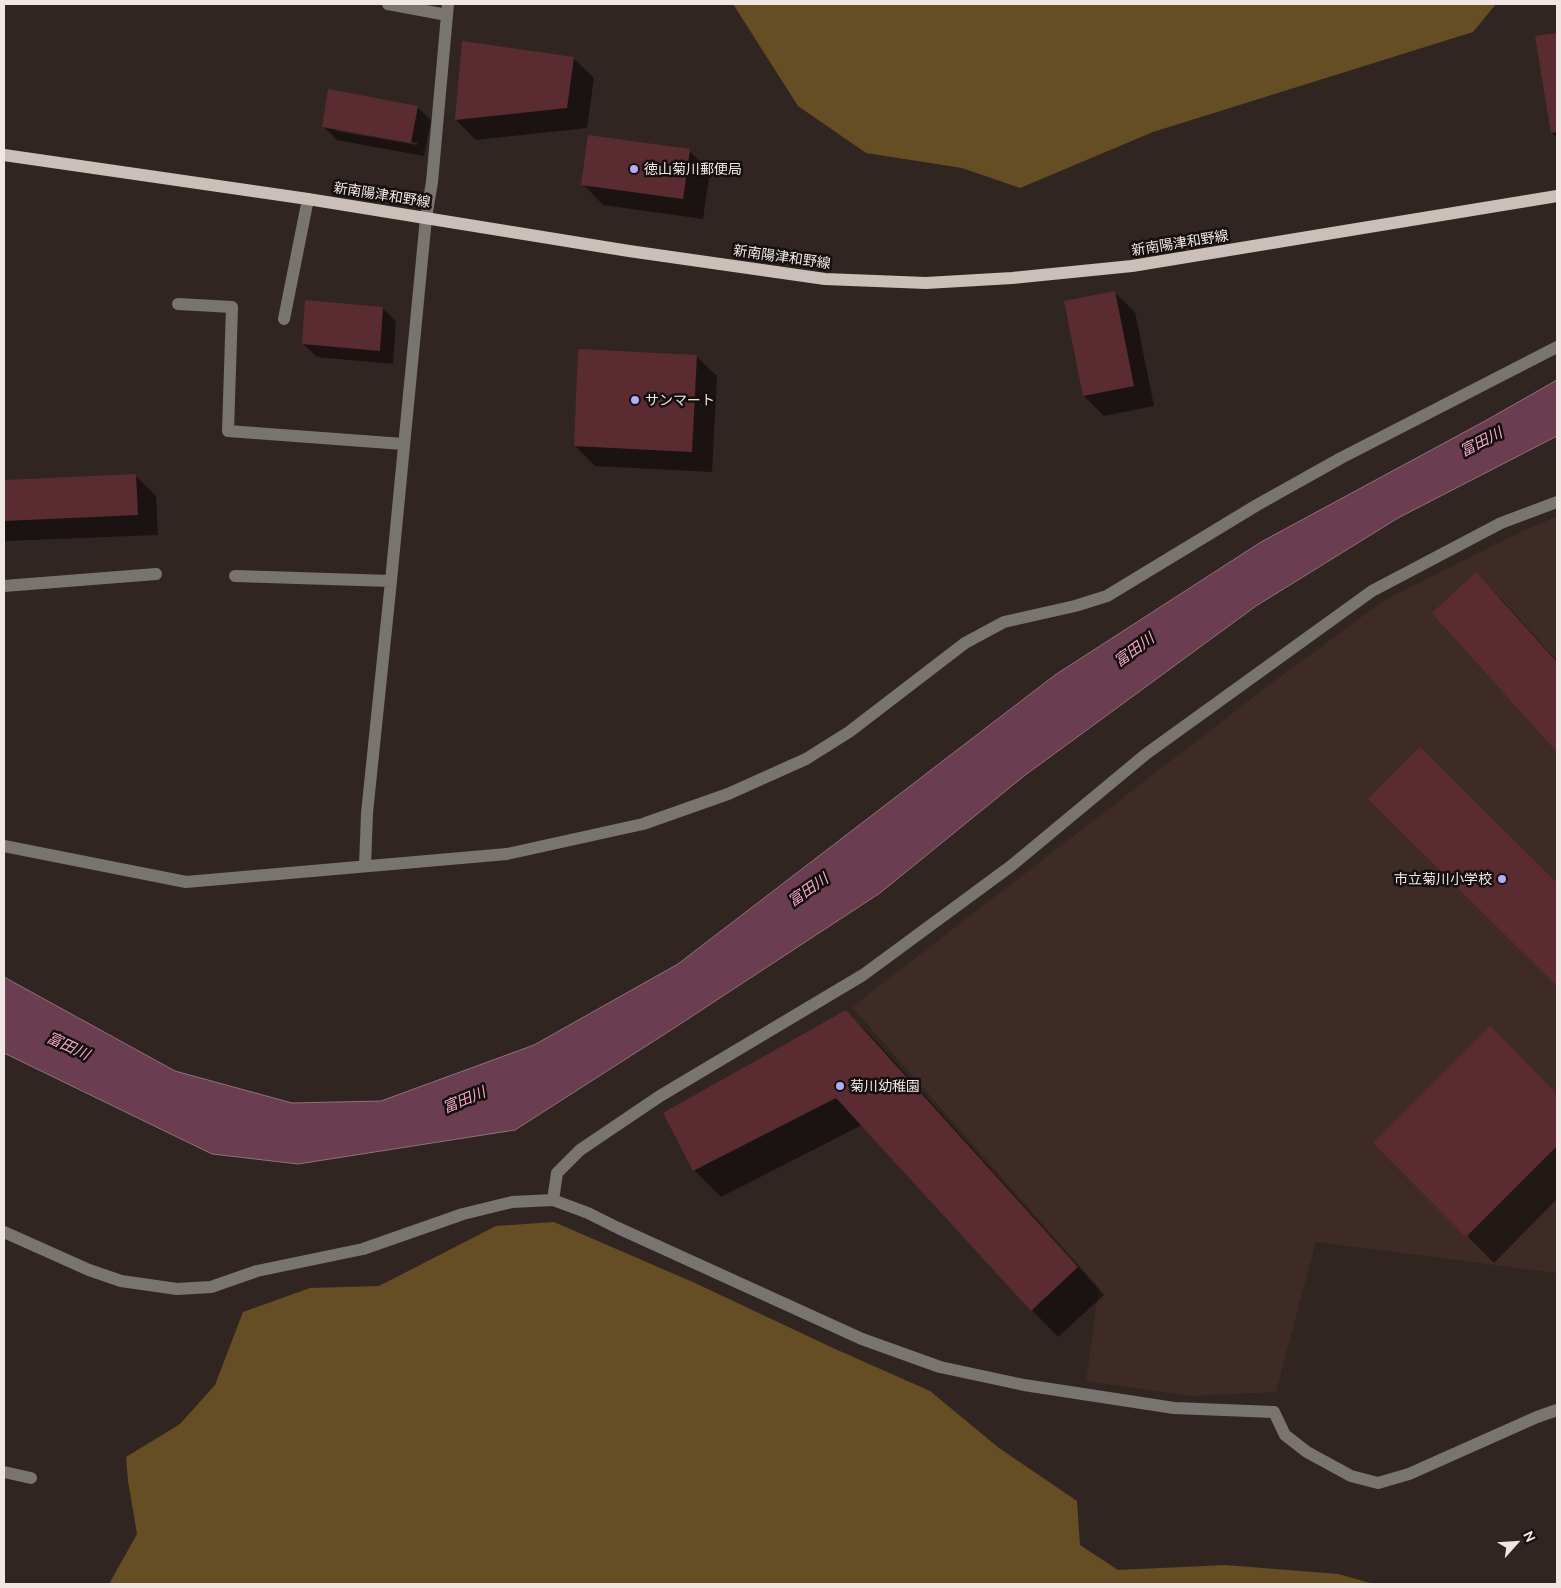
<!DOCTYPE html>
<meta charset="utf-8">
<style>
body{margin:0}
#map{position:relative;width:1561px;height:1588px;overflow:hidden;background:#312521;font-family:Ubuntu,sans-serif}
canvas{display:block}
.frame{position:absolute;inset:0;border:5px solid #f0e7e5;pointer-events:none}
.north{position:absolute;left:1491px;top:1518px;width:50px;height:50px;-webkit-text-stroke:4px #150f0e;paint-order:stroke;rotate:64deg;font-size:14px;font-weight:700;line-height:20px;text-align:center;color:#f0e7e5}
.north::after{content:'';display:block;margin:auto;width:18px;height:22px;background:#f0e7e5;clip-path:polygon(50% 0,100% 100%,50% 72%,0 100%)}
</style>
<div id="map">
<canvas width="1561" height="1588"></canvas>
<div class="frame"></div>
<div class="north">N</div>
</div>
<script>
const context = document.querySelector('canvas').getContext('2d');
context.lineJoin = 'round';
function paint(path, color) {
  context.fillStyle = color;
  context.fill(path, 'evenodd');
}
function poly(rows) {
  const path = new Path2D();
  for (const r of rows) {
    path.moveTo(r[0], r[1]);
    for (let i = 2; i < r.length; i += 2) path.lineTo(r[i], r[i + 1]);
  }
  return path;
}
function strokePath(path, color, width, dash) {
  context.strokeStyle = color;
  context.lineWidth = width;
  context.lineCap = dash ? 'butt' : 'round';
  context.setLineDash(dash || []);
  context.stroke(path);
}
function write(font, color, halo, rows, align = 'center') {
  context.font = font + ' Ubuntu,"Noto Sans JP",sans-serif';
  context.lineWidth = 5;
  context.setLineDash([]);
  context.textBaseline = 'middle';
  context.strokeStyle = halo;
  context.fillStyle = color;
  for (const [text, x, y, turn = 0] of rows) {
    context.save();
    context.translate(x, y);
    context.rotate((+turn || 0) * Math.PI / 180);
    context.textAlign = isNaN(turn) ? turn : align;
    if (halo) context.strokeText(text, 0, 0);
    context.fillText(text, 0, 0);
    context.restore();
  }
}
paint(poly([
 [1557,516,1557,1273,1316,1242,1276,1392,1191,1396,1086,1381,1099,1288,852,1007,1260,692,1383,601,1521,532]
]), '#3e2b26');
paint(poly([
 [733,4,1496,4,1473,32,1153,132,1020,188,962,168,866,153,798,106],
 [554,1222,695,1283,833,1348,930,1391,999,1448,1077,1501,1080,1545,1118,1570,1225,1565,1338,1574,1374,1584,109,1584,137,1534,128,1481,126,1457,180,1424,215,1385,243,1312,310,1288,379,1286,496,1226]
]), '#654e23');
const water = poly([
 [1557,380,1557,436,1398,518,1256,606,1024,776,880,893,671,1030,515,1130,298,1164,212,1154,4,1053,4,977,175,1071,292,1103,381,1101,534,1045,678,964,1055,675,1261,542,1485,421,1557,380]
]);
paint(water, '#6a3d50');
strokePath(water, '#92707d', 1);
paint(poly([
 [1557,34,1557,138,1552,133,1537,37],
 [573,58,594,78,587,128,476,140,456,120],
 [417,107,431,120,424,156,337,140,323,126],
 [337,128,418,143,417,145,337,131],
 [689,151,710,171,703,219,603,205,583,184],
 [1114,292,1135,312,1154,406,1104,416,1084,396],
 [382,308,396,321,393,364,317,357,303,344],
 [696,356,717,376,712,472,595,466,575,446],
 [136,476,156,496,158,535,5,541,4,540,4,481],
 [1476,574,1503,601,1557,661,1557,750,1434,613],
 [1420,749,1557,885,1557,985,1370,799],
 [846,1011,873,1038,1104,1295,1058,1337,1032,1310,862,1125,721,1197,694,1170],
 [1490,1028,1557,1096,1557,1199,1494,1263,1375,1143]
]), '#0007');
paint(poly([
 [1557,33,1557,132,1551,133,1535,36],
 [462,41,574,57,567,108,455,120],
 [328,89,418,106,411,143,322,127],
 [588,135,690,149,683,199,581,185],
 [1115,291,1134,386,1083,396,1064,301],
 [305,300,383,307,380,351,302,344],
 [578,349,697,355,692,452,574,446],
 [136,474,138,515,4,521,4,480],
 [1476,572,1557,662,1557,752,1432,613],
 [1420,747,1557,883,1557,986,1368,799],
 [846,1010,1078,1267,1031,1311,836,1098,693,1171,663,1113],
 [1490,1026,1557,1094,1557,1146,1466,1237,1373,1143]
]), '#5a2c31');
strokePath(poly([
 [388,4,447,15],
 [178,304,232,307,228,431,403,444],
 [284,319,308,199],
 [235,576,391,581],
 [4,586,156,574],
 [4,846,186,882,507,854,643,824,728,794,806,759,849,732,965,643,1004,622,1075,606,1107,596,1257,505,1341,458,1557,347],
 [365,866,367,813,391,581,426,218,432,182,448,4],
 [553,1200,557,1173,580,1150,660,1096,863,975,1011,866,1146,754,1372,591,1501,523,1557,502],
 [4,1232,89,1270,121,1281,177,1289,211,1287,257,1271,363,1249,463,1214,512,1202,553,1200,588,1213,618,1228,862,1339,940,1367,1024,1385,1174,1408,1274,1412,1285,1435,1307,1452,1351,1476,1378,1483,1409,1474,1537,1417,1557,1410],
 [4,1472,31,1478]
]), '#797470', 12);
strokePath(poly([
 [4,155,308,199,629,251,825,279,926,283,1012,278,1132,266,1557,196]
]), '#cbc0b9', 12);
for (const [x, y, r, color] of [
 [634,169,5,"#b3adf9"],
 [635,400,5,"#b3adf9"],
 [1502,879,5,"#b3adf9"],
 [840,1086,5,"#b3adf9"]
]) {
  const dot = new Path2D();
  dot.arc(x, y, r, 0, 2 * Math.PI);
  context.fillStyle = color;
  context.fill(dot);
  strokePath(dot, '#150f0e', 2);
}
write('14px', '#f0e7e5', '#150f0e', [
 ["徳山菊川郵便局",644,169],
 ["サンマート",645,400],
 ["市立菊川小学校",1492,879,"right"],
 ["菊川幼稚園",850,1086]
], 'left');
write('14px', '#f0e7e5', '#150f0e', [
 ["新南陽津和野線",382,195,9],
 ["新南陽津和野線",1180,243,-9],
 ["新南陽津和野線",782,257,8]
]);
write('italic 15px', '#f5a9c9', '#150f0e', [
 ["富田川",1481,442,-27],
 ["富田川",1134,650,-36],
 ["富田川",808,890,-35],
 ["富田川",68,1046,25],
 ["富田川",464,1100,-23]
]);
</script>
